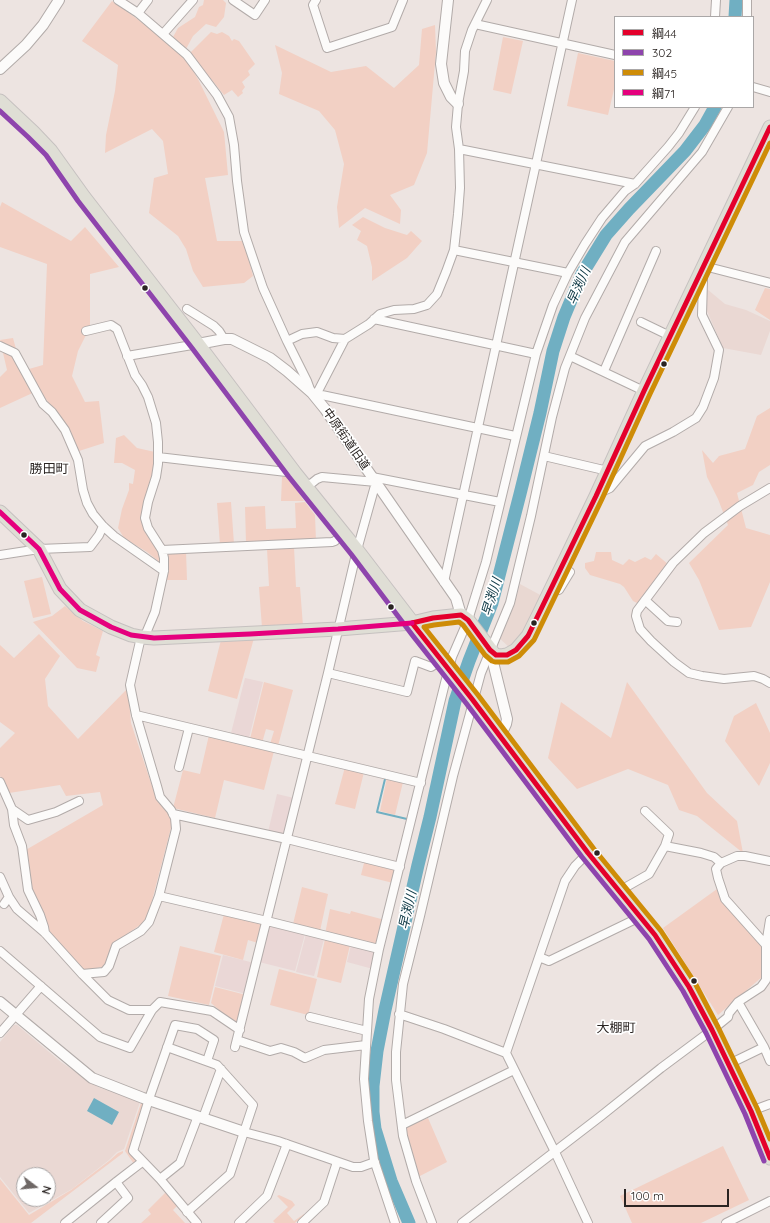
<!DOCTYPE html>
<meta charset="utf-8">
<style>
body{margin:0}
#map{position:relative;width:770px;height:1223px;overflow:hidden;background:#ede4e1;font-family:Quicksand,"Noto Sans JP",sans-serif}
canvas{display:block}
.legend{position:absolute;left:614px;top:16px;width:140px;height:92px;box-sizing:border-box;background:#fff;border:1px solid #aaa7a7;margin:0;padding:5px 7px;list-style:none;font-size:12px;color:#2a2422}
.legend li{display:flex;align-items:center;gap:8px;height:20px}
.legend b{width:20px;border:1px solid #aaa7a7}
.north{position:absolute;left:16px;top:1167px;width:40px;height:40px;box-sizing:border-box;background:#fff;border:1px solid #aaa7a7;border-radius:50%;rotate:106deg;font-size:11px;font-weight:700;line-height:16px;text-align:center;color:#2a2422}
.north::after{content:'';display:block;margin:auto;width:14px;height:18px;background:#6e6765;clip-path:polygon(50% 0,100% 100%,50% 72%,0 100%)}
.scale{position:absolute;left:624px;top:1189px;width:105px;height:18px;box-sizing:border-box;border:2px solid #2a2422;border-top:0;padding-left:5px;font-size:12px;line-height:14px;white-space:nowrap;color:#2a2422;-webkit-text-stroke:3px #fff;paint-order:stroke}
</style>
<div id="map">
<canvas width="770" height="1223"></canvas>
<ul class="legend">
<li><b style="height:5px;background:#e4002b"></b>綱44</li>
<li><b style="height:5px;background:#8e44ad"></b>302</li>
<li><b style="height:5px;background:#ce8c07"></b>綱45</li>
<li><b style="height:5px;background:#e5007d"></b>綱71</li>
</ul>
<div class="north">N</div>
<div class="scale">100 m</div>
</div>
<script>
const context = document.querySelector('canvas').getContext('2d');
context.lineJoin = 'round';
function paint(path, color) {
  context.fillStyle = color;
  context.fill(path, 'evenodd');
}
function poly(rows) {
  const path = new Path2D();
  for (const r of rows) {
    path.moveTo(r[0], r[1]);
    for (let i = 2; i < r.length; i += 2) path.lineTo(r[i], r[i + 1]);
  }
  return path;
}
function strokePath(path, color, width, dash) {
  context.strokeStyle = color;
  context.lineWidth = width;
  context.lineCap = dash ? 'butt' : 'round';
  context.setLineDash(dash || []);
  context.stroke(path);
}
function write(font, color, halo, rows, align = 'center') {
  context.font = font + ' Quicksand,"Noto Sans JP",sans-serif';
  context.lineWidth = 3.5;
  context.setLineDash([]);
  context.textBaseline = 'middle';
  context.strokeStyle = halo;
  context.fillStyle = color;
  for (const [text, x, y, turn = 0] of rows) {
    context.save();
    context.translate(x, y);
    context.rotate((+turn || 0) * Math.PI / 180);
    context.textAlign = isNaN(turn) ? turn : align;
    if (halo) context.strokeText(text, 0, 0);
    context.fillText(text, 0, 0);
    context.restore();
  }
}
paint(poly([
 [520,584,544,597,527,630,510,648,498,637,504,629,514,606]
]), '#e9d8d2');
paint(poly([
 [245,678,263,682,249,738,231,733],
 [277,794,294,798,285,836,268,832],
 [269,925,305,934,295,971,259,962],
 [306,934,324,939,314,976,296,972],
 [351,945,377,951,373,969,347,962],
 [223,955,254,963,246,994,215,986]
]), '#ead7d6');
paint(poly([
 [707,289,725,304,746,310,770,321,770,331,761,355,723,348,707,311],
 [14,1025,17,1025,61,1062,98,1087,140,1102,124,1149,117,1152,109,1160,72,1189,29,1213,0,1177,0,1042],
 [24,1175,48,1175,48,1199,24,1199]
]), '#ead8d3');
paint(poly([
 [204,0,223,0,226,3,224,17,216,27,206,24,193,36,186,49,173,37,178,28,195,17,199,7,203,5],
 [112,1,161,36,187,60,199,81,224,132,228,175,205,178,217,241,244,241,253,276,244,283,203,287,193,271,186,249,178,236,149,213,154,178,168,174,163,141,152,129,105,153,106,135,115,91,118,65,82,41],
 [435,25,436,52,427,153,414,185,390,195,401,210,400,224,365,208,339,228,337,207,344,164,335,130,319,111,279,94,282,73,275,45,331,72,366,66,394,88,419,65,422,29],
 [211,32,217,34,222,32,229,36,232,41,234,39,239,41,255,64,248,71,250,75,242,82,245,87,242,91,243,93,238,97,232,90,224,95,190,53],
 [503,37,523,41,511,94,493,90],
 [578,53,615,61,615,85,608,115,567,106],
 [2,202,71,241,85,227,119,267,90,274,90,327,78,351,72,376,85,402,99,401,104,443,79,451,62,420,39,390,0,408,0,377,7,370,0,340,13,338,22,371,43,365,47,264,0,247,0,207],
 [363,217,385,228,407,235,411,231,422,241,407,258,372,281,372,267,367,246,357,240,361,231,352,225],
 [765,288,770,289,770,320,755,310],
 [770,408,770,465,759,472,753,485,737,493,746,528,770,535,770,582,751,627,719,630,699,580,689,563,728,525,718,499,707,477,702,450,713,463,719,456,745,449,757,416],
 [124,435,137,448,155,452,151,484,144,503,160,554,162,564,147,552,124,538,118,528,122,509,129,490,129,483,133,484,135,470,122,463,114,463,116,438],
 [282,477,288,477,304,501,281,501],
 [231,502,234,544,220,545,217,503],
 [305,502,315,515,316,541,246,543,245,507,265,506,266,529,296,528,295,503],
 [294,547,296,587,300,587,303,626,262,628,259,587,269,586,267,549],
 [186,551,187,580,165,580,166,553],
 [596,552,611,552,612,560,623,565,629,559,635,562,645,557,651,560,656,554,669,565,639,604,633,601,624,587,620,584,590,575,585,568,585,563,594,561],
 [42,577,51,614,33,618,24,581],
 [65,606,83,621,103,631,96,655,100,657,96,672,77,668,33,622,52,616],
 [39,634,60,656,45,679,48,706,78,739,128,688,131,723,157,801,171,816,171,828,147,920,116,942,106,966,83,971,49,932,30,890,24,851,103,805,100,792,66,796,60,785,9,793,0,776,0,748,15,733,0,722,0,645,14,658],
 [254,638,237,699,208,691,221,640],
 [264,682,293,690,278,746,270,744,274,731,266,729,262,743,250,739],
 [627,682,707,793,737,821,743,853,697,816,679,810,668,785,628,769,577,789,548,758,561,702,611,738],
 [756,703,770,733,770,763,759,786,725,741,734,716],
 [209,735,274,751,264,790,224,780,215,818,173,808,183,770,200,774],
 [345,767,364,772,355,809,335,804],
 [387,778,403,782,395,815,380,811],
 [365,859,397,868,393,883,361,875],
 [302,887,328,894,320,931,293,924],
 [717,889,764,947,762,977,718,1015,663,928],
 [330,909,350,914,351,911,385,920,378,947,325,934],
 [224,914,263,924,258,943,248,940,243,960,214,952],
 [325,939,350,945,341,983,317,977],
 [180,946,221,956,209,1005,168,996],
 [279,969,317,979,308,1015,270,1005],
 [215,987,246,995,238,1026,211,1003],
 [142,1100,147,1102,132,1152,139,1161,134,1164,125,1151],
 [428,1118,447,1162,418,1177,404,1128],
 [723,1146,749,1200,701,1223,632,1223,620,1196],
 [123,1151,123,1153,31,1223,0,1223,0,1179,29,1215,71,1190,109,1161,118,1153],
 [167,1191,178,1205,173,1210,185,1223,141,1223,151,1214,148,1210],
 [279,1195,292,1201,295,1205,287,1213,294,1221,304,1214,304,1215,295,1223,275,1223,273,1221,288,1207,277,1196]
]), '#f2d0c4');
paint(poly([
 [94,1098,119,1112,112,1125,87,1111]
]), '#70afc2');
strokePath(poly([
 [385,779,377,812,407,819]
]), '#70afc2', 2);
strokePath(poly([
 [735,17,736,0],
 [409,1223,391,1181,375,1129,373,1112,373,1086,377,1051,385,1010,418,865,430,817,455,701,469,661,492,603,520,494,540,413,553,351,564,317,582,274,606,235,629,209,685,151,705,125,715,107]
]), '#70afc2', 13);
const minor = poly([
 [118,0,138,13,187,55,217,95,229,117,234,145,237,181,244,232,263,288,287,341,307,381,311,392],
 [233,0,255,15,265,0],
 [316,0,313,5,327,48,392,27,403,0],
 [138,13,148,0],
 [715,17,716,0],
 [747,17,747,0],
 [475,24,615,55],
 [163,34,193,0],
 [753,87,770,92],
 [459,149,635,184],
 [454,250,568,273],
 [704,266,770,283],
 [187,309,214,326,219,331,224,339],
 [374,319,536,354],
 [641,322,670,336],
 [86,331,111,325,117,329,135,375,142,385,148,397,156,423,158,442,158,464,156,477,148,502,145,518,148,528,162,550,164,558,164,571,155,612,144,638],
 [287,341,302,334,317,332,333,338,345,339],
 [0,346,15,353,43,404,52,412,65,430,78,460,83,490,87,503,93,514,103,526,114,536,164,571],
 [127,356,198,344],
 [570,356,644,391],
 [604,371,656,251],
 [317,394,515,436],
 [315,397,345,339,369,324,380,314,394,310,414,309,427,305,437,294,446,272,454,250,458,214,460,188,459,149,456,127,458,104,464,71,465,51,472,30,487,0],
 [544,456,608,471],
 [158,457,295,473],
 [372,477,500,502],
 [770,488,740,506,704,533,673,563,637,611,636,616,640,629,651,641,674,662,689,673,702,676,724,679,754,676,763,679,770,683],
 [597,494,610,488,645,446,673,432,696,418,703,407,714,378,719,350,702,315,703,280,701,272],
 [162,550,332,542,335,541,343,533],
 [0,555,39,549,90,547,99,535,103,526],
 [444,582,572,0],
 [551,591,559,590,570,572],
 [645,600,668,621,677,622],
 [328,673,407,692,415,661,431,667,442,660],
 [136,715,421,783],
 [179,767,189,728],
 [0,782,12,809,14,825,22,846,28,890,40,915,44,927,45,933],
 [12,809,28,820,56,812,79,801],
 [645,811,669,834,665,846],
 [173,814,287,839,400,867],
 [721,863,737,856,745,856,770,861],
 [0,877,9,897,17,909,45,933,82,974,108,1000,129,1010,152,1010],
 [619,891,649,874,665,846,701,853,714,857,721,863,716,869,718,878,725,899,766,945],
 [159,896,267,921,379,949,369,999,364,1079,368,1121,374,1160,395,1223],
 [4,904,9,897],
 [379,949,445,683,452,657,468,620,486,562,536,354,553,305,568,273,585,244,602,218,625,191,635,184,668,147,679,133,695,107],
 [0,951,100,1037,130,1048,152,1010,160,1002,212,1011,240,1030],
 [539,957,549,961,640,917],
 [82,974,104,972,109,966,116,946,141,931,149,922,159,896,176,829,175,818,171,810,160,797,157,786,136,715,130,685,141,637],
 [738,1002,764,1047,770,1061],
 [399,1014,444,1029,506,1053,555,1152,588,1223],
 [310,1017,367,1031],
 [0,1033,41,986],
 [237,1040,270,1051,281,1048,294,1052,305,1058,324,1050,366,1045],
 [167,1047,217,1065,253,1105,230,1174,187,1212],
 [235,1047,328,673,357,550,376,482,322,477,317,479,307,487],
 [506,1053,565,881,575,866,588,853],
 [729,1064,764,1047],
 [751,1111,770,1104],
 [203,1118,221,1069],
 [402,1125,514,1070],
 [244,1132,278,1141,353,1167,361,1167,375,1162],
 [160,1179,180,1163,198,1116],
 [65,1223,116,1182,142,1162],
 [101,1223,128,1198,116,1182],
 [197,1223,160,1179,133,1151,149,1099,175,1025,197,1029,214,1040,207,1061],
 [239,1223,267,1196,287,1144],
 [302,1223,324,1202,337,1162],
 [432,1223,416,1181,403,1136,396,1080,396,1052,403,984,420,916,453,776,481,673,510,603,531,516,552,417,565,368,585,318,625,242,702,152,728,107],
 [462,1223,601,1116,661,1068,712,1030,728,1017,729,1013,738,1002,761,987,766,980,766,945,770,920],
 [726,1223,770,1201]
]);
const tertiary = poly([
 [448,0,441,64,444,83,451,97,458,104],
 [0,69,26,45,43,25,59,0],
 [198,344,224,339,232,339,270,358,287,371,312,393,325,409,456,598,461,615],
 [490,650,507,719,506,724,500,737],
 [0,1002,92,1078,143,1098,244,1132]
]);
const primary = poly([
 [0,101,33,132,51,151,84,197,198,344,295,473,357,550,445,665],
 [0,512,39,549,60,589,80,610,111,627,131,635,141,637,154,638,338,629,412,623,433,618,461,615,468,620,494,654,496,655,501,656,507,655,516,650,528,636,539,614,596,496,644,391,770,127],
 [462,687,588,853,655,935,689,987,736,1078,753,1116,770,1158]
]);
strokePath(minor, '#b2aba9', 10);
strokePath(tertiary, '#b2aba9', 12);
strokePath(primary, '#c6c1c0', 15);
strokePath(minor, '#fcfbfa', 8);
strokePath(tertiary, '#fcfbfa', 10);
strokePath(primary, '#dfded5', 13);
const primaryBridge = poly([
 [445,665,462,687]
]);
strokePath(primaryBridge, '#c6c1c0', 15, []);
strokePath(primaryBridge, '#dfded5', 13);
strokePath(poly([
 [412,623,433,618,461,615,468,620,490,650,496,655,507,655,516,650,528,636,596,496,644,391,770,127],
 [412,623,472,699,588,853,655,935,689,987,712,1030,751,1111,770,1158]
]), '#e4002b', 5);
strokePath(poly([
 [0,111,28,137,46,155,78,201,192,348,289,477,351,554,413,636,466,703,582,857,649,939,683,991,706,1033,745,1114,764,1161]
]), '#8e44ad', 5);
strokePath(poly([
 [770,143,650,394,602,499,534,640,519,656,508,662,495,662,492,661,485,655,463,625,459,622,434,625,424,627,478,695,594,849,661,931,695,983,718,1027,757,1108,770,1139]
]), '#ce8c07', 5);
strokePath(poly([
 [0,512,39,549,60,589,80,610,111,627,131,635,154,638,250,634,338,629,412,623]
]), '#e5007d', 5);
for (const [x, y, r, color] of [
 [145,288,3.5,"#2a2422"],
 [664,364,3.5,"#2a2422"],
 [24,535,3.5,"#2a2422"],
 [391,607,3.5,"#2a2422"],
 [534,623,3.5,"#2a2422"],
 [597,853,3.5,"#2a2422"],
 [694,981,3.5,"#2a2422"]
]) {
  const dot = new Path2D();
  dot.arc(x, y, r, 0, 2 * Math.PI);
  context.fillStyle = color;
  context.fill(dot);
  strokePath(dot, '#fff', 1.5);
}
write('12px', '#2a2422', '#fff', [
 ["中原街道旧道",346,439,55]
]);
write('italic 13px', '#0b3643', '#fff', [
 ["早渕川",579,286,-66],
 ["早渕川",492,597,-73],
 ["早渕川",408,910,-77]
]);
write('13px', '#2a2422', '#fff', [
 ["勝田町",49,469],
 ["大棚町",616,1028]
]);
</script>
